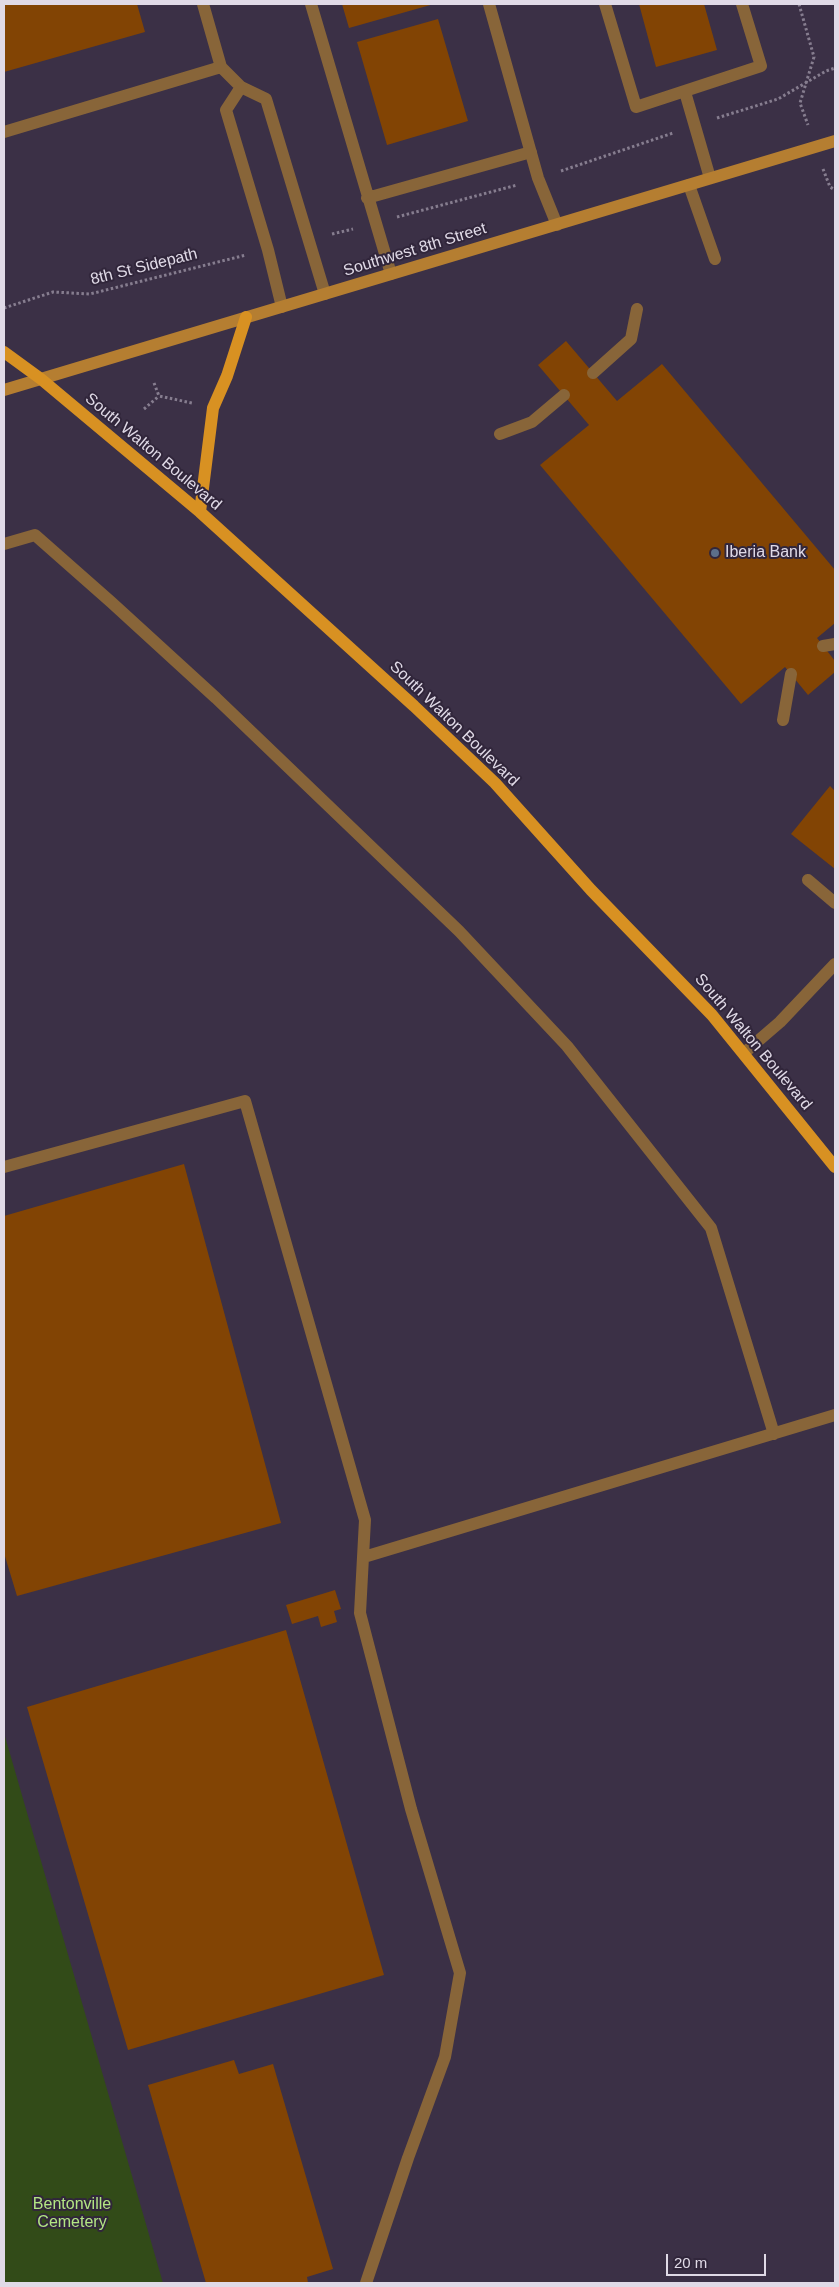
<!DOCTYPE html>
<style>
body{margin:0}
#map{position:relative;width:839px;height:2287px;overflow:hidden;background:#3b3046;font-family:Helvetica,sans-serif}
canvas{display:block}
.frame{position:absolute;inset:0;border:5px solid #e0dae7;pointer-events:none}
.scale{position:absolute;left:666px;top:2254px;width:100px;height:22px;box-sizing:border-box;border:2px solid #e0dae7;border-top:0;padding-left:6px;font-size:15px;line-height:18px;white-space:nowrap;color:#e0dae7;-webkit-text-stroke:4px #31263b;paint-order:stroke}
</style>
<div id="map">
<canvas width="839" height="2287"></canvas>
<div class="frame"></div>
<div class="scale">20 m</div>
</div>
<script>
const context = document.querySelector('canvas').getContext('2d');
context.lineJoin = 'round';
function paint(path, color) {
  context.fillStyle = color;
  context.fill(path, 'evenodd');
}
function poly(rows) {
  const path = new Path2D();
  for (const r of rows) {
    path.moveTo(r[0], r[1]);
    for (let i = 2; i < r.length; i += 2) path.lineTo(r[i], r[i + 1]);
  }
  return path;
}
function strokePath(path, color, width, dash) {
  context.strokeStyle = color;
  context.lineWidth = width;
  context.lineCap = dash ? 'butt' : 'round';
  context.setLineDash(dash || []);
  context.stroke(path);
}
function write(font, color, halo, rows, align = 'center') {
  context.font = font + ' Helvetica,sans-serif';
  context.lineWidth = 4;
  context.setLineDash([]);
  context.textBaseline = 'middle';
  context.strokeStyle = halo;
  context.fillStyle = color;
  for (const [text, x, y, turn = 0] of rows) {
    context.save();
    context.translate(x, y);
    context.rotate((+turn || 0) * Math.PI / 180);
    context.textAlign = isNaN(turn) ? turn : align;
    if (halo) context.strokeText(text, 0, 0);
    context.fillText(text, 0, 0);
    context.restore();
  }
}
paint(poly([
 [4,1733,163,2283,164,2283,4,2283]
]), '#324b18');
paint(poly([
 [4,4,137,4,145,32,4,72],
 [342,4,434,4,349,28],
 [639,4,704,4,717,50,656,67],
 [438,19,468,121,387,145,357,42],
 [566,341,617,401,662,364,835,570,835,623,817,638,835,661,835,672,808,695,785,667,741,704,540,465,589,425,538,365],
 [830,786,835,791,835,869,791,834],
 [184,1164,281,1523,17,1596,4,1553,4,1216],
 [335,1590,341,1609,334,1611,337,1622,321,1627,318,1616,292,1624,286,1605],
 [286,1630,384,1975,128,2050,27,1707],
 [234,2060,239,2074,273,2064,333,2269,307,2277,308,2283,206,2283,148,2085]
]), '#824404');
strokePath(poly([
 [799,4,814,57,800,103,808,125],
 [717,118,778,99,826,71,835,68],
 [823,169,830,187,835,190],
 [561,171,673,133],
 [397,217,517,185],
 [332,234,353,229],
 [4,308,53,292,90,294,246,255],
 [154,383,159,396,192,403],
 [144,409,159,396]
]), '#867d8f', 3, [2.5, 2.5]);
strokePath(poly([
 [311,4,391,274],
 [489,4,538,178,557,225],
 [605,4,636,107,761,66,742,4],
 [221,67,241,87],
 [685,92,710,178],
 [4,132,221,67,203,4],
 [689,185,715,259],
 [367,198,531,152],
 [282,307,268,250,226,110,241,87,266,99,325,294],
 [593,373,631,339,637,309],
 [500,434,532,422,564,395],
 [4,544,35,535,111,602,216,698,459,931,567,1046,711,1228,774,1434],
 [823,646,835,644],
 [783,720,791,674],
 [808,880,835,903],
 [744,1053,780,1022,835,964],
 [4,1167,245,1101,365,1520,360,1613,411,1809,460,1973,445,2057,408,2158,366,2283],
 [364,1557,835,1415]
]), '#886539', 12);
strokePath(poly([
 [4,390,835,141]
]), '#b57e31', 12);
strokePath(poly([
 [4,352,41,379,200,512,414,706,495,783,591,890,712,1015,835,1167],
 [200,512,213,408,227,376,246,317]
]), '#d89122', 12);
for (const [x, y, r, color] of [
 [715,553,5,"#5c6f8a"]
]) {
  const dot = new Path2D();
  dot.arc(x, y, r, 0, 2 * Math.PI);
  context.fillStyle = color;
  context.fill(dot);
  strokePath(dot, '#31263b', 2);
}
write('16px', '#e0dae7', '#31263b', [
 ["Southwest 8th Street",415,250,-17],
 ["8th St Sidepath",144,267,-14],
 ["South Walton Boulevard",153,452,40],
 ["South Walton Boulevard",454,724,44],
 ["South Walton Boulevard",753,1042,50]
]);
write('16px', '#e0dae7', '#31263b', [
 ["Iberia Bank",725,553]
], 'left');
write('16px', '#b3e684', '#31263b', [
 ["Bentonville",72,2205],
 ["Cemetery",72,2223]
]);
</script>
